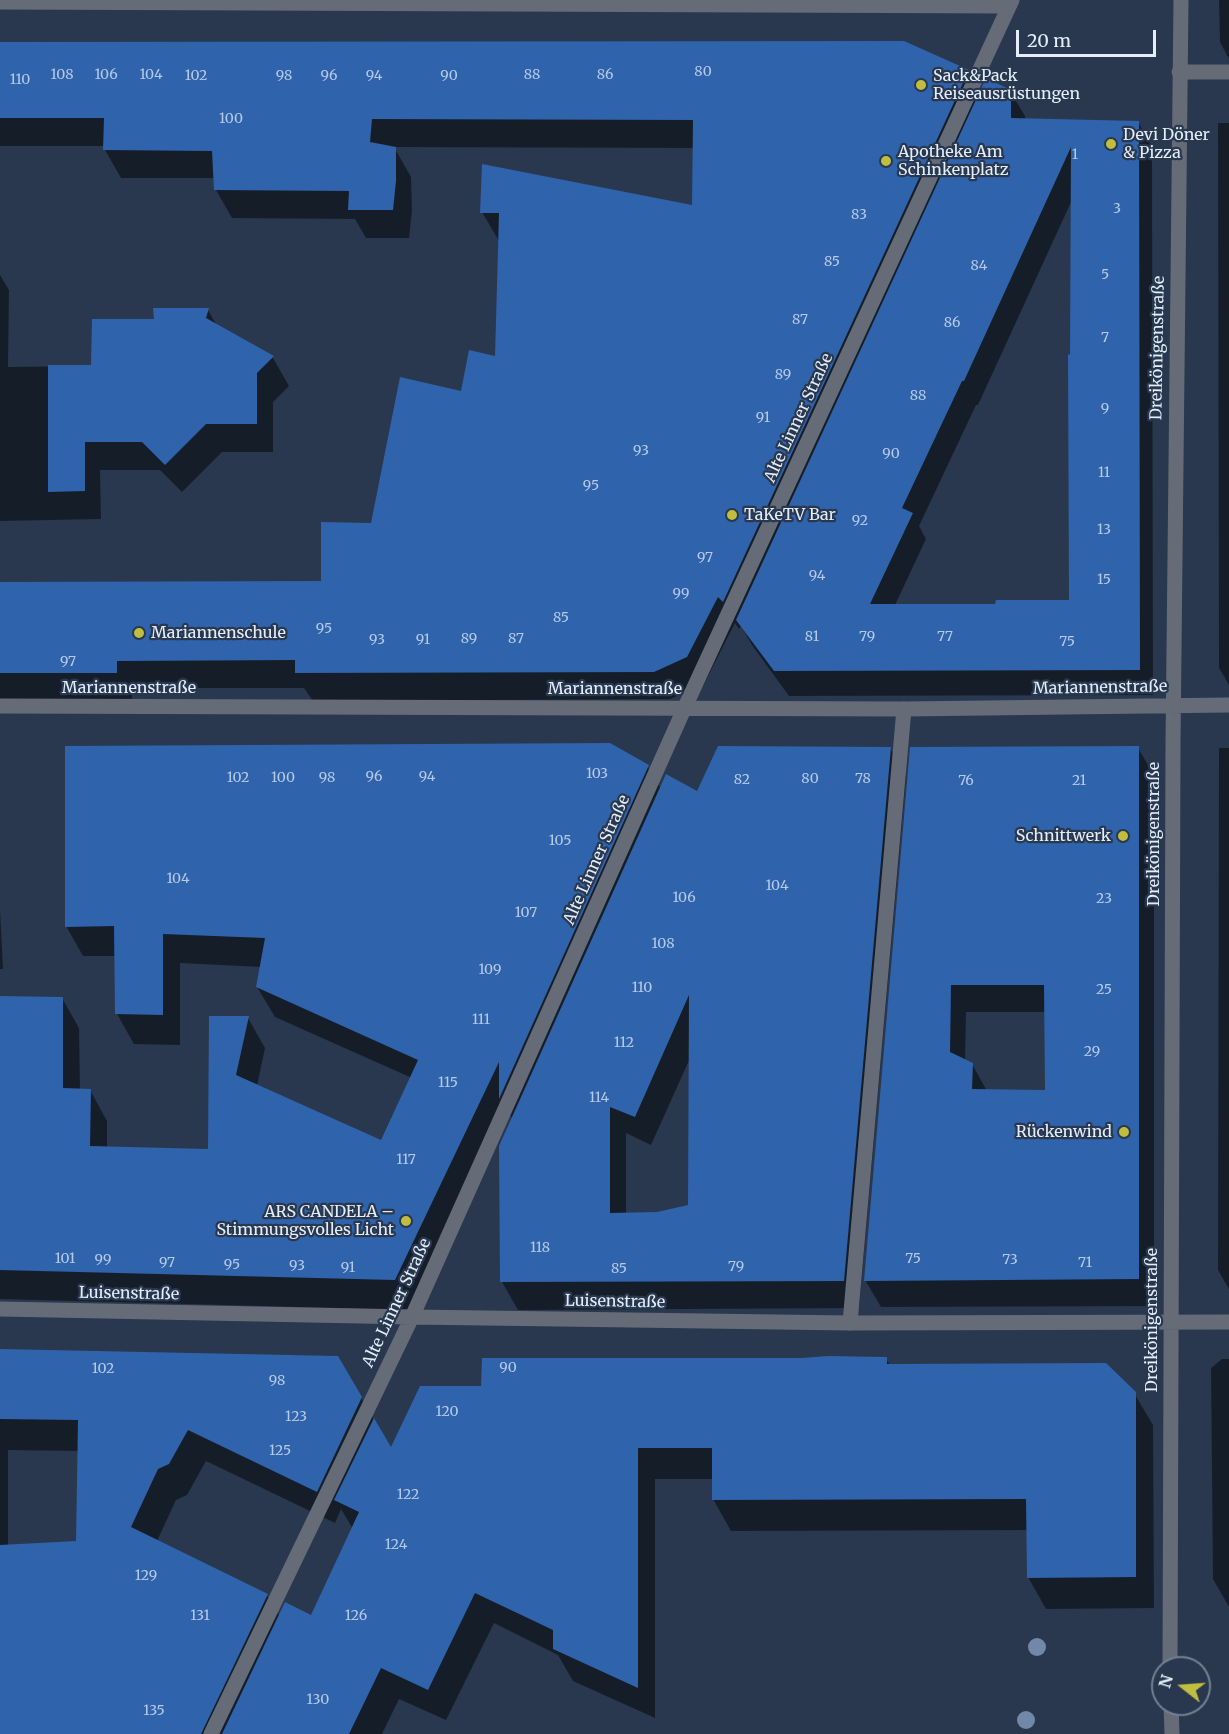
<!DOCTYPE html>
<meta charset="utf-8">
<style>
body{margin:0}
#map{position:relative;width:1229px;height:1734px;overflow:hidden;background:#29384e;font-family:Merriweather,serif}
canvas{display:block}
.north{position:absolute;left:1151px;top:1656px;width:60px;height:60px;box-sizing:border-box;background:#29384e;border:2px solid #738093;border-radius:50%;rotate:287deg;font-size:16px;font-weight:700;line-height:24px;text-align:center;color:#e3edfb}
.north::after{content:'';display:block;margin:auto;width:21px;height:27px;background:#c1bd40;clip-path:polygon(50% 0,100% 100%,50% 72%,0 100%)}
.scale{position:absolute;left:1016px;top:30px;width:140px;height:27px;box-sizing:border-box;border:3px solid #e3edfb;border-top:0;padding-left:8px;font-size:18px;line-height:21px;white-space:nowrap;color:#e3edfb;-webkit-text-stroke:4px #29384e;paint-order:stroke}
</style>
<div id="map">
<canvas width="1229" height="1734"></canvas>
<div class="north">N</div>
<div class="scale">20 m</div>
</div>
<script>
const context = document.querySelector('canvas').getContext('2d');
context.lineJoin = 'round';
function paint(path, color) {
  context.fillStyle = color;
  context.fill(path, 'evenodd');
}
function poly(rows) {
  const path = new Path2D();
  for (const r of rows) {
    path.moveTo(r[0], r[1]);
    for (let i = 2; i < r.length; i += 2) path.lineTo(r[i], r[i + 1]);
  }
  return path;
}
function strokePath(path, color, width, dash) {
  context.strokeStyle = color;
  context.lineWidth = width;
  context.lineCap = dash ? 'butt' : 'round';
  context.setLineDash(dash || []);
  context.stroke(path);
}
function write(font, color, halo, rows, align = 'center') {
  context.font = font + ' Merriweather,serif';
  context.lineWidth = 4.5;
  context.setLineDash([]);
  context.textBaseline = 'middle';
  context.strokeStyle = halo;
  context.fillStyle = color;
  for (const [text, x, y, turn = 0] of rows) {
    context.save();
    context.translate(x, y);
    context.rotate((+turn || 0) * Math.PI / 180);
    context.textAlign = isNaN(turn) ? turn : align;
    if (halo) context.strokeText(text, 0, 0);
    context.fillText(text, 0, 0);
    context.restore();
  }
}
paint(poly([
 [1219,0,1229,0,1229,59,1220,42],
 [0,43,968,72,981,94,1010,91,1025,116,1025,120,1138,122,1152,147,1153,695,789,696,752,645,741,626,739,629,735,623,703,686,670,699,313,701,304,688,132,688,132,701,0,701,0,584,323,582,372,524,462,393,496,358,499,241,482,212,693,207,694,148,394,147,411,177,412,210,409,238,366,238,355,219,232,218,216,190,215,178,121,178,105,150,105,146,0,146],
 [1072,200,1070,601,997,605,895,605,926,539,919,526,976,405,978,405],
 [1218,123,1229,123,1229,685,1219,668],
 [0,275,9,290,8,367,93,366,155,320,208,310,217,326,273,358,289,386,273,402,273,452,222,452,182,492,160,470,100,470,101,519,0,521],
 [890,748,906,776,859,1308,518,1310,502,1282,513,1120,507,1110,412,1310,0,1299,0,998,62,998,79,1028,80,1090,90,1090,107,1121,107,1148,210,1151,248,1018,265,1048,257,1086,382,1142,412,1078,275,1017,257,987,261,967,180,963,180,1045,134,1044,117,1014,116,956,83,956,66,926,647,766,661,789,698,793],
 [691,1056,689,1206,657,1214,626,1214,626,1133,651,1145],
 [912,748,1138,748,1154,775,1154,1306,881,1307,865,1280],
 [966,1012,1046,1012,1046,1091,987,1091,972,1064,965,1061],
 [1219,748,1229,748,1229,1289,1218,1270],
 [0,907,0,910,3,969,0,969],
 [0,1350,338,1357,391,1450,482,1388,886,1359,890,1365,1134,1393,1153,1425,1154,1608,1046,1609,1028,1577,1028,1530,731,1531,713,1499,713,1479,655,1479,655,1718,573,1681,558,1655,494,1623,446,1720,399,1699,382,1734,0,1734],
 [8,1450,79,1451,78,1543,8,1546],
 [206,1461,335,1523,341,1509,353,1529,312,1617,280,1617,267,1595,157,1541,176,1500,187,1495],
 [1222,1359,1229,1359,1229,1607,1213,1579,1211,1368]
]), '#0007');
paint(poly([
 [904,41,969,70,723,602,718,597,687,657,654,672,295,673,295,660,117,661,117,673,0,673,0,582,321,581,321,522,371,523,400,377,461,391,469,350,495,356,499,213,480,213,482,164,692,205,693,120,372,119,370,142,396,147,396,181,393,210,348,210,349,191,214,190,212,151,103,150,104,118,0,118,0,42],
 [986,78,1011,90,1011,118,1139,121,1140,670,774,671,736,620],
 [1071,147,1070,355,1068,354,1069,600,996,600,995,604,870,604,913,513,902,508,962,381,964,381],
 [153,308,209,308,206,318,274,356,257,373,257,424,206,424,165,465,142,442,85,442,85,491,48,492,48,365,91,365,92,319,154,319],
 [610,743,649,765,499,1099,499,1062,395,1280,0,1270,0,996,63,997,63,1088,91,1089,90,1146,208,1149,209,1016,249,1016,236,1075,381,1140,418,1060,256,987,265,938,163,934,163,1015,115,1014,114,926,65,927,65,746],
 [718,746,891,747,844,1281,500,1282,499,1146,666,774,697,791],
 [689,995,688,1205,657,1212,610,1213,610,1107,635,1117],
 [1139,746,1139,1279,864,1281,910,747],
 [951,985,1044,985,1045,1090,972,1089,973,1063,950,1052],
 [0,1349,338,1356,362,1397,317,1492,188,1430,169,1464,158,1469,131,1527,268,1594,201,1734,0,1734,0,1545,76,1541,78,1420,0,1419],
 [828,1356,887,1357,887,1364,1106,1363,1136,1392,1136,1577,1027,1578,1026,1499,712,1500,712,1448,638,1448,638,1688,553,1649,553,1630,475,1593,428,1690,381,1668,349,1734,222,1734,285,1602,311,1615,359,1512,334,1500,374,1418,391,1447,420,1386,481,1386,482,1358,802,1358]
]), '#2f63ac');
strokePath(poly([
 [850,1323,904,709]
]), '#656c77', 15);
strokePath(poly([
 [0,2,1009,6],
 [1179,72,1229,72],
 [0,706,904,709,1229,705],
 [0,1309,412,1317,850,1323,1229,1322],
 [1170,1668,1173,743,1181,0],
 [1171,1704,1172,1734],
 [211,1734,412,1317,685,707,1012,0]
]), '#656c77', 15);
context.fillStyle = '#7288a8';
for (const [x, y] of [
 [1037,1647],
 [1026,1720]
]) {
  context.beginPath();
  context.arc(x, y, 9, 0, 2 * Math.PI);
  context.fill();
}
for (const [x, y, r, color] of [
 [921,85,6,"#c1bd40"],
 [1111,144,6,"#c1bd40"],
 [886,161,6,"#c1bd40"],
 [732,515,6,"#c1bd40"],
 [139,633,6,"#c1bd40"],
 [1123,836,6,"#c1bd40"],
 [1124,1132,6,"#c1bd40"],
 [406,1221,6,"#c1bd40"]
]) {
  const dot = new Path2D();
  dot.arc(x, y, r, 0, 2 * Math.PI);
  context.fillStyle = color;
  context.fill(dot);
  strokePath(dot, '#29384e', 2);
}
write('14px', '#b6cae7', null, [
 ["80",703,72],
 ["108",62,75],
 ["106",106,75],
 ["104",151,75],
 ["88",532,75],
 ["86",605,75],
 ["102",196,76],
 ["98",284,76],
 ["96",329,76],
 ["94",374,76],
 ["90",449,76],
 ["110",20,80],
 ["100",231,119],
 ["1",1075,155],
 ["3",1117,209],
 ["83",859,215],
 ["85",832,262],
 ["84",979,266],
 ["5",1105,275],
 ["87",800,320],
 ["86",952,323],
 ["7",1105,338],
 ["89",783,375],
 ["88",918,396],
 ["9",1105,409],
 ["91",763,418],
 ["93",641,451],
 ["90",891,454],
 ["11",1104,473],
 ["95",591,486],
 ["92",860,521],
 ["13",1104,530],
 ["97",705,558],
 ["94",817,576],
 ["15",1104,580],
 ["99",681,594],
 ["85",561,618],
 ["95",324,629],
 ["81",812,637],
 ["79",867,637],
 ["77",945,637],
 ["89",469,639],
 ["87",516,639],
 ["93",377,640],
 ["91",423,640],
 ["75",1067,642],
 ["97",68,662],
 ["103",597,774],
 ["96",374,777],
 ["94",427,777],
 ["102",238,778],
 ["100",283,778],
 ["98",327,778],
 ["80",810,779],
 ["78",863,779],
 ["82",742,780],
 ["76",966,781],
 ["21",1079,781],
 ["105",560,841],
 ["104",178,879],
 ["104",777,886],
 ["106",684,898],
 ["23",1104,899],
 ["107",526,913],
 ["108",663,944],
 ["109",490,970],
 ["110",642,988],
 ["25",1104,990],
 ["111",481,1020],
 ["112",624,1043],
 ["29",1092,1052],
 ["115",448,1083],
 ["114",599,1098],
 ["117",406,1160],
 ["118",540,1248],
 ["101",65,1259],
 ["75",913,1259],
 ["99",103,1260],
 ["73",1010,1260],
 ["97",167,1263],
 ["71",1085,1263],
 ["95",232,1265],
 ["93",297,1266],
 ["79",736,1267],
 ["91",348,1268],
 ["85",619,1269],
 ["90",508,1368],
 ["102",103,1369],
 ["98",277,1381],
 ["120",447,1412],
 ["123",296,1417],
 ["125",280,1451],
 ["122",408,1495],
 ["124",396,1545],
 ["129",146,1576],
 ["131",200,1616],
 ["126",356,1616],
 ["130",318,1700],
 ["135",154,1711]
]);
write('16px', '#e3edfb', '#29384e', [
 ["Sack&Pack",933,76],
 ["Reiseausrüstungen",933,94],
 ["Devi Döner",1123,135],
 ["& Pizza",1123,153],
 ["Apotheke Am",898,152],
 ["Schinkenplatz",898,170],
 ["TaKeTV Bar",744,515],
 ["Mariannenschule",151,633],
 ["Schnittwerk",1111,836,"right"],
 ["Rückenwind",1112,1132,"right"],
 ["ARS CANDELA –",394,1212,"right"],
 ["Stimmungsvolles Licht",394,1230,"right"]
], 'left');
write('16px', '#e3edfb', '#29384e', [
 ["Dreikönigenstraße",1158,348,-89],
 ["Alte Linner Straße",799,418,-65],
 ["Mariannenstraße",129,688],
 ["Mariannenstraße",1100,688,-1],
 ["Mariannenstraße",615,689],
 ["Dreikönigenstraße",1154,834,-90],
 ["Alte Linner Straße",597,860,-66],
 ["Luisenstraße",129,1294,1],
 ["Luisenstraße",615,1302,1],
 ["Alte Linner Straße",397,1303,-65],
 ["Dreikönigenstraße",1152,1320,-90]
]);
</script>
